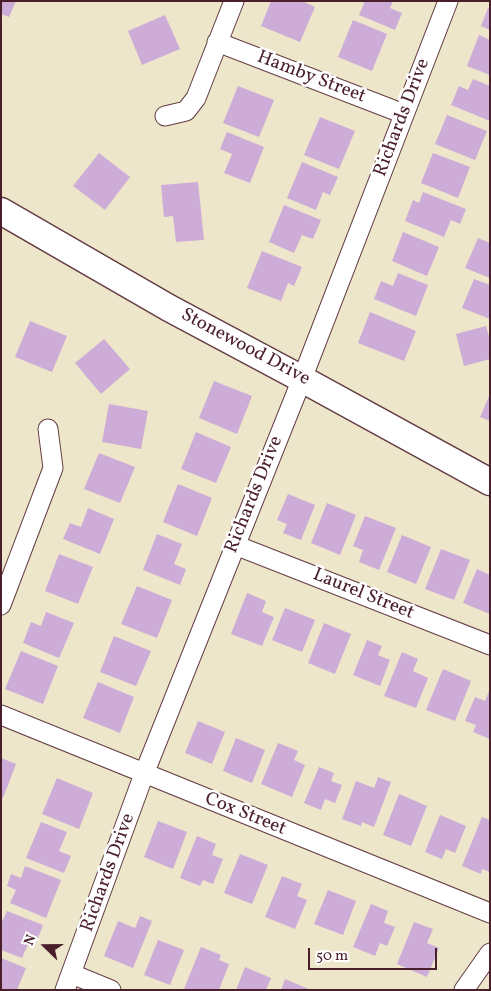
<!DOCTYPE html>
<style>
body{margin:0}
#map{position:relative;width:491px;height:991px;overflow:hidden;background:#eee6ca;font-family:Vollkorn,serif}
canvas{display:block}
.frame{position:absolute;inset:0;border:2px solid #4a1f2b;pointer-events:none}
.north{position:absolute;left:20px;top:921px;width:50px;height:50px;-webkit-text-stroke:4px #fff;paint-order:stroke;rotate:292deg;font-size:14px;font-weight:700;line-height:20px;text-align:center;color:#4a1f2b}
.north::after{content:'';display:block;margin:auto;width:18px;height:22px;background:#4a1f2b;clip-path:polygon(50% 0,100% 100%,50% 72%,0 100%)}
.scale{position:absolute;left:308px;top:948px;width:129px;height:22px;box-sizing:border-box;border:2px solid #4a1f2b;border-top:0;padding-left:6px;font-size:15px;line-height:18px;white-space:nowrap;color:#4a1f2b;-webkit-text-stroke:4px #fff;paint-order:stroke}
</style>
<div id="map">
<canvas width="491" height="991"></canvas>
<div class="frame"></div>
<div class="north">N</div>
<div class="scale">50 m</div>
</div>
<script>
const context = document.querySelector('canvas').getContext('2d');
context.lineJoin = 'round';
function paint(path, color) {
  context.fillStyle = color;
  context.fill(path, 'evenodd');
}
function poly(rows) {
  const path = new Path2D();
  for (const r of rows) {
    path.moveTo(r[0], r[1]);
    for (let i = 2; i < r.length; i += 2) path.lineTo(r[i], r[i + 1]);
  }
  return path;
}
function strokePath(path, color, width, dash) {
  context.strokeStyle = color;
  context.lineWidth = width;
  context.lineCap = dash ? 'butt' : 'round';
  context.setLineDash(dash || []);
  context.stroke(path);
}
function write(font, color, halo, rows, align = 'center') {
  context.font = font + ' Vollkorn,serif';
  context.lineWidth = 5;
  context.setLineDash([]);
  context.textBaseline = 'middle';
  context.strokeStyle = halo;
  context.fillStyle = color;
  for (const [text, x, y, turn = 0] of rows) {
    context.save();
    context.translate(x, y);
    context.rotate((+turn || 0) * Math.PI / 180);
    context.textAlign = isNaN(turn) ? turn : align;
    if (halo) context.strokeText(text, 0, 0);
    context.fillText(text, 0, 0);
    context.restore();
  }
}
paint(poly([
 [1,1,16,1,9,17,1,14],
 [271,1,302,1,315,7,300,42,261,26],
 [365,1,393,1,390,8,402,13,395,30,359,15],
 [488,8,490,9,490,30,481,26],
 [165,15,180,49,142,65,128,31],
 [353,20,387,34,372,71,338,57],
 [479,35,490,40,490,75,467,66],
 [473,79,490,86,490,121,451,105,459,86,468,90],
 [238,86,274,100,259,137,223,123],
 [447,115,487,131,475,160,435,144],
 [320,117,355,131,339,169,304,155],
 [227,132,264,147,250,183,224,173,232,154,220,149],
 [99,153,130,177,105,210,73,186],
 [433,153,470,167,458,198,421,183],
 [302,162,338,177,330,195,323,192,316,210,287,198],
 [198,182,204,240,176,242,173,216,164,217,161,185],
 [423,192,466,209,460,224,451,220,444,237,405,221,413,200,419,203],
 [284,205,321,220,313,239,302,235,294,253,269,242],
 [403,232,439,247,427,276,392,261],
 [478,238,490,243,490,278,465,268],
 [262,251,302,267,294,286,288,283,281,301,247,288],
 [398,273,428,285,416,316,374,299,381,281,393,286],
 [474,279,490,285,490,319,462,308],
 [370,312,416,331,404,361,358,343],
 [30,321,67,336,52,372,15,357],
 [486,326,490,340,490,359,464,366,456,334],
 [104,339,130,369,101,394,75,363],
 [214,381,252,396,237,434,199,418],
 [490,394,490,421,480,417],
 [109,404,148,411,141,449,102,442],
 [196,432,231,447,216,483,181,469],
 [99,453,135,467,120,503,84,489],
 [178,484,212,498,197,536,163,522],
 [288,494,315,505,301,540,283,533,287,524,277,520],
 [327,503,356,515,340,555,311,543],
 [88,508,114,519,100,554,63,539,70,523,81,527],
 [365,516,396,528,379,570,359,562,363,550,353,546],
 [157,534,182,544,174,564,186,569,180,585,143,570],
 [402,535,431,547,416,584,387,572],
 [441,549,470,560,454,600,425,589],
 [59,554,93,567,78,604,45,591],
 [477,569,490,575,490,614,463,603],
 [137,586,172,600,157,638,121,624],
 [247,593,266,601,262,612,274,617,262,646,231,634],
 [285,608,315,620,302,652,272,640],
 [46,612,74,623,59,658,23,643,31,622,41,626],
 [324,623,351,634,335,674,308,663],
 [114,636,151,651,136,686,100,672],
 [367,640,382,646,378,655,390,660,380,686,353,675],
 [21,651,58,666,43,704,5,689],
 [402,652,418,659,413,671,428,678,416,708,384,696],
 [443,669,471,681,455,721,426,710],
 [98,682,134,697,120,733,83,718],
 [490,689,490,739,473,732,476,725,465,721,475,697,485,701],
 [198,721,225,732,212,764,185,753],
 [236,738,265,750,252,783,223,771],
 [278,743,298,751,294,760,305,765,292,797,261,784],
 [1,758,16,764,3,798,1,798],
 [319,767,334,773,331,781,342,785,335,803,325,799,321,810,304,803],
 [378,777,391,782,374,827,362,822,361,826,342,819,356,781,374,788],
 [57,778,93,793,79,829,42,814],
 [399,794,427,806,411,846,383,835],
 [440,815,466,826,455,853,446,849,442,859,425,852],
 [482,817,490,820,490,872,482,869,481,874,462,866],
 [158,821,187,832,173,869,144,857],
 [41,822,67,832,59,851,71,856,64,873,26,858],
 [197,836,216,844,212,855,223,859,213,884,203,880,200,886,180,878],
 [240,854,268,865,252,904,224,893],
 [25,866,61,880,46,918,10,903,16,890,7,886,11,874,21,878],
 [282,876,302,884,297,896,307,900,295,929,265,917],
 [328,890,356,901,343,935,314,924],
 [371,904,388,911,384,923,395,927,387,946,380,943,375,956,353,947],
 [7,911,43,925,36,943,30,940,22,958,1,950,1,924],
 [140,916,152,921,133,968,104,956,118,921,135,928],
 [414,922,433,929,427,943,439,948,427,977,397,964],
 [158,940,184,950,170,985,144,975],
 [201,947,221,955,219,960,229,964,219,990,184,989],
 [1,958,26,968,17,990,1,990],
 [245,967,271,978,266,990,236,990],
 [285,979,311,990,281,990]
]), '#cdacd8');
const street = poly([
 [217,42,404,114],
 [165,116,186,111,196,98,234,1],
 [235,545,490,645],
 [1,605,53,468,48,429],
 [1,715,490,913],
 [72,974,111,990],
 [65,990,144,774,302,379,448,1],
 [464,990,490,953]
]);
const secondary = poly([
 [1,211,169,308,302,379,490,482]
]);
strokePath(street, '#633d43', 21);
strokePath(secondary, '#633d43', 29);
strokePath(street, '#fff', 19);
strokePath(secondary, '#fff', 26);
write('19px', '#4a1f2b', '#fff', [
 ["Hamby Street",311,78,21],
 ["Richards Drive",403,118,-69],
 ["Stonewood Drive",245,348,28],
 ["Richards Drive",255,495,-68],
 ["Laurel Street",363,595,22],
 ["Cox Street",245,815,22],
 ["Richards Drive",109,873,-70]
]);
</script>
